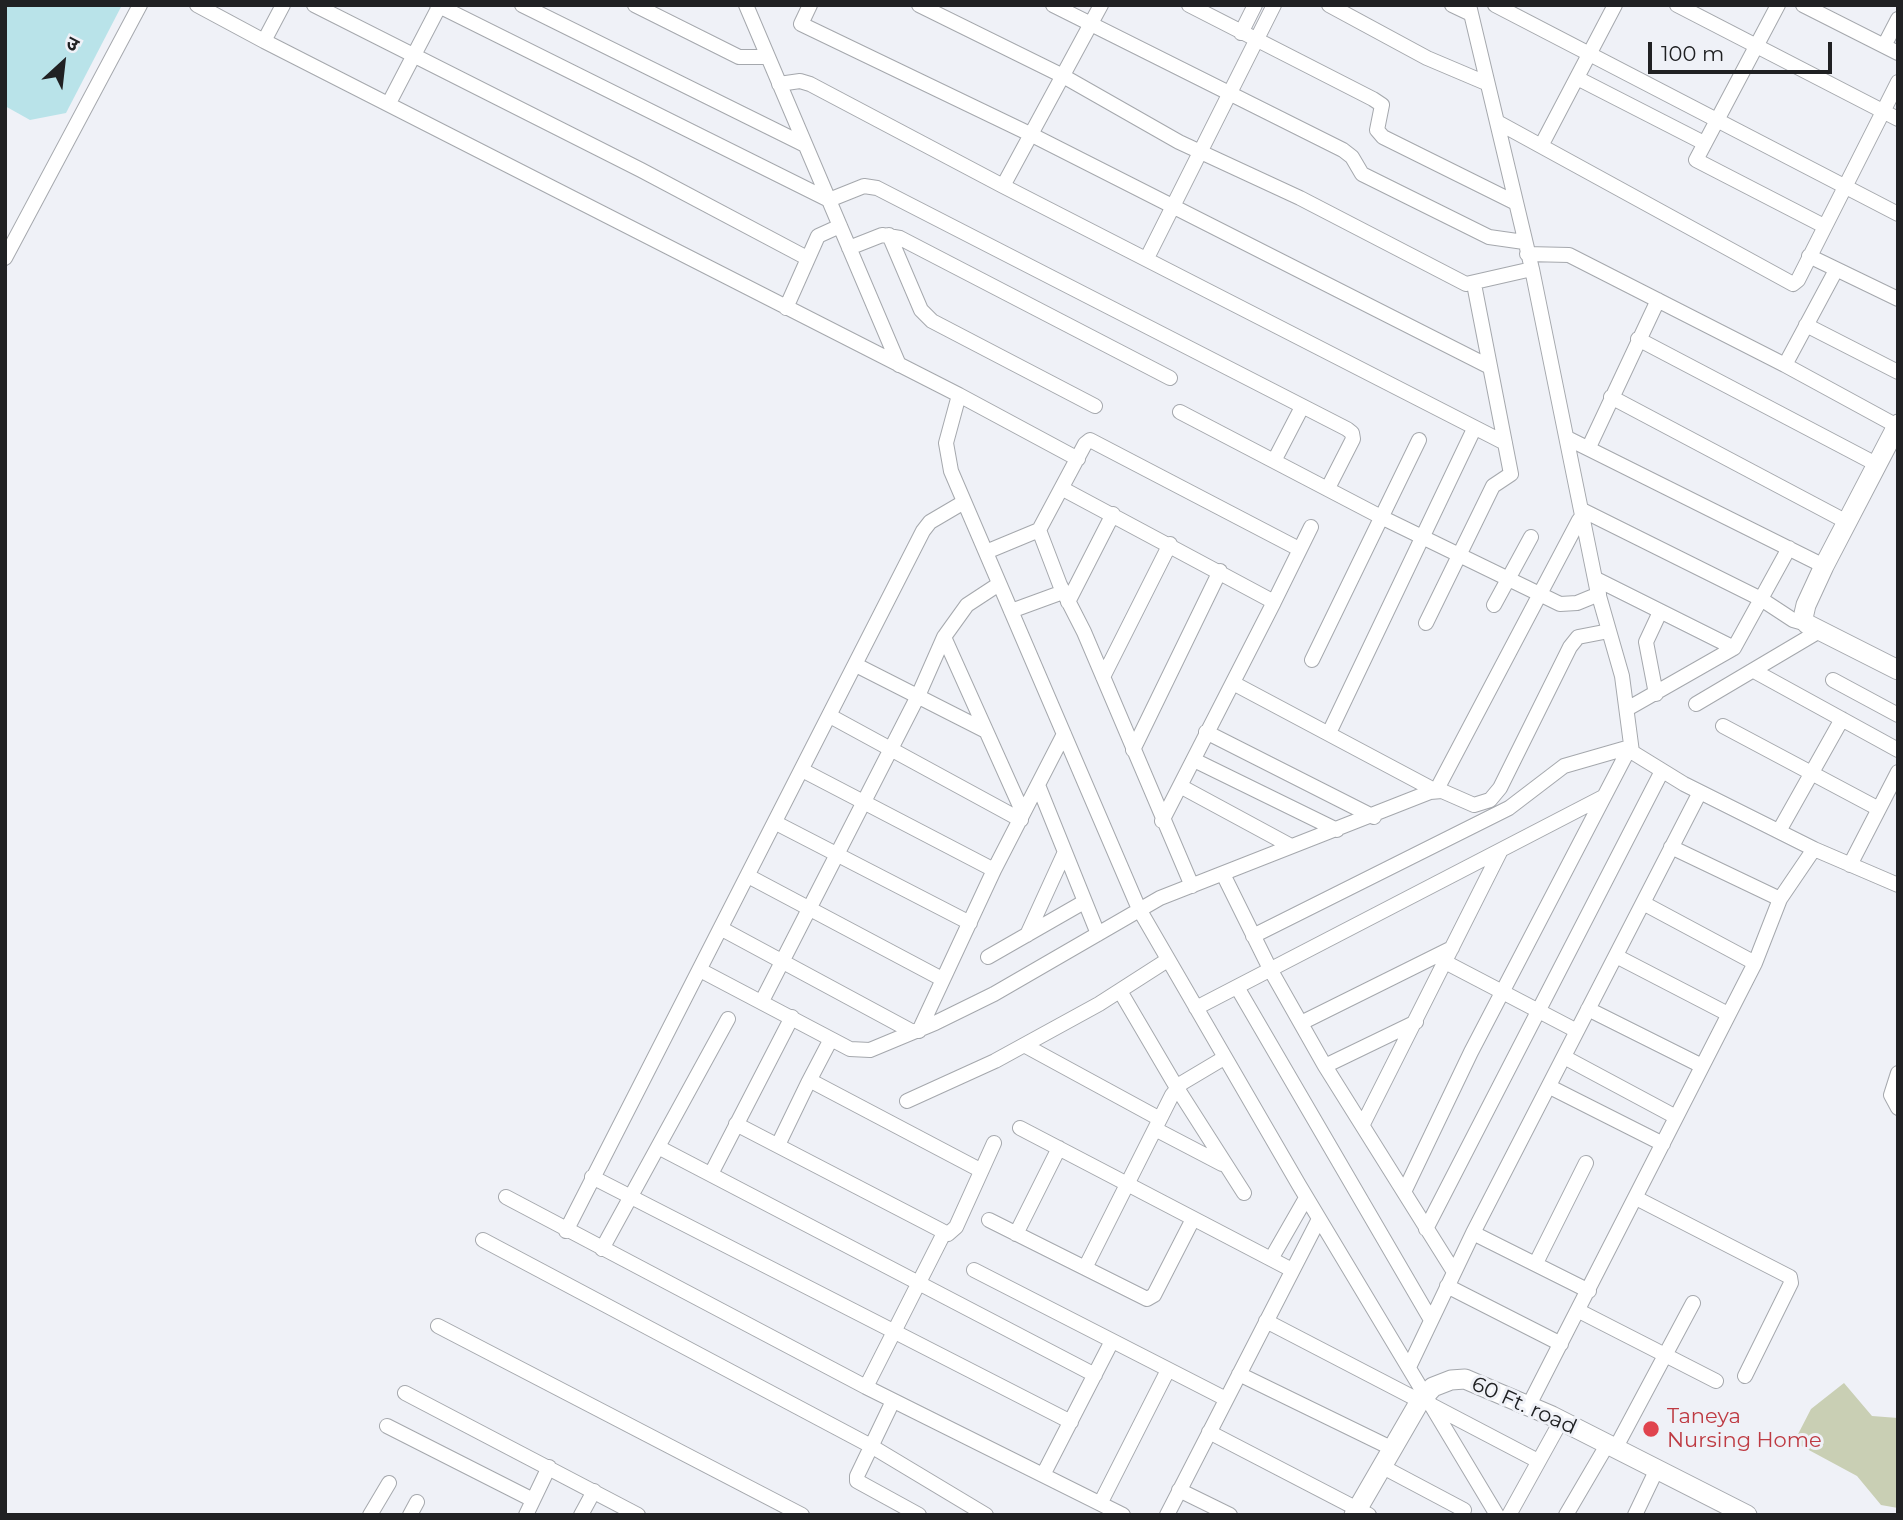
<!DOCTYPE html>
<meta charset="utf-8">
<style>
body{margin:0}
#map{position:relative;width:1903px;height:1520px;overflow:hidden;background:#eff1f7;font-family:Montserrat,"Noto Sans Devanagari",sans-serif}
canvas{display:block}
.frame{position:absolute;inset:0;border:7px solid #202123;pointer-events:none}
.north{position:absolute;left:28px;top:28px;width:70px;height:70px;-webkit-text-stroke:5px #eff1f7;paint-order:stroke;rotate:27deg;font-size:19px;font-weight:700;line-height:28px;text-align:center;color:#202123}
.north::after{content:'';display:block;margin:auto;width:24px;height:32px;background:#202123;clip-path:polygon(50% 0,100% 100%,50% 72%,0 100%)}
.scale{position:absolute;left:1648px;top:42px;width:184px;height:32px;box-sizing:border-box;border:4px solid #202123;border-top:0;padding-left:9px;font-size:21px;line-height:24px;white-space:nowrap;color:#202123;-webkit-text-stroke:5px #eff1f7;paint-order:stroke}
</style>
<div id="map">
<canvas width="1903" height="1520"></canvas>
<div class="frame"></div>
<div class="north">उ</div>
<div class="scale">100 m</div>
</div>
<script>
const context = document.querySelector('canvas').getContext('2d');
context.lineJoin = 'round';
function paint(path, color) {
  context.fillStyle = color;
  context.fill(path, 'evenodd');
}
function poly(rows) {
  const path = new Path2D();
  for (const r of rows) {
    path.moveTo(r[0], r[1]);
    for (let i = 2; i < r.length; i += 2) path.lineTo(r[i], r[i + 1]);
  }
  return path;
}
function strokePath(path, color, width, dash) {
  context.strokeStyle = color;
  context.lineWidth = width;
  context.lineCap = dash ? 'butt' : 'round';
  context.setLineDash(dash || []);
  context.stroke(path);
}
function write(font, color, halo, rows, align = 'center') {
  context.font = font + ' Montserrat,sans-serif';
  context.lineWidth = 6;
  context.setLineDash([]);
  context.textBaseline = 'middle';
  context.strokeStyle = halo;
  context.fillStyle = color;
  for (const [text, x, y, turn = 0] of rows) {
    context.save();
    context.translate(x, y);
    context.rotate((+turn || 0) * Math.PI / 180);
    context.textAlign = isNaN(turn) ? turn : align;
    if (halo) context.strokeText(text, 0, 0);
    context.fillText(text, 0, 0);
    context.restore();
  }
}
paint(poly([
 [1844,1383,1872,1416,1898,1418,1898,1508,1881,1505,1857,1476,1794,1442,1811,1409]
]), '#c9cfb4');
paint(poly([
 [5,5,122,5,66,113,30,120,5,106]
]), '#b9e3e9');
const street = poly([
 [197,5,264,41],
 [283,5,264,41,959,395,1078,459],
 [314,5,641,170,807,258],
 [437,5,829,200,864,186,877,188,1347,429,1352,433,1353,439,1328,488],
 [522,5,805,145],
 [635,5,739,57,768,57],
 [746,5,899,365],
 [810,5,801,24,1032,135,1490,367],
 [919,5,1063,76,1179,142,1300,198,1466,284,1532,269],
 [1053,5,1343,150,1352,157,1362,174,1489,237,1524,242],
 [1189,5,1373,99,1382,105,1377,130,1383,137,1514,202],
 [1329,5,1427,58,1486,83],
 [1452,5,1471,14],
 [1469,5,1532,269,1597,589,1622,676,1632,752,1684,784,1814,849,1898,885],
 [1495,5,1898,214],
 [1677,5,1898,119],
 [1778,5,1696,160,1824,226],
 [1803,5,1898,53],
 [1241,33,1255,5],
 [1884,46,1898,19],
 [1577,78,1704,143],
 [779,84,800,81,810,84,1003,186,1505,443],
 [389,103,440,5],
 [1499,123,1793,284,1798,280,1898,82],
 [1541,146,1615,5],
 [1003,186,1101,5],
 [889,235,921,310,932,321,1095,406],
 [849,248,882,235,900,238,1170,378],
 [1527,254,1569,255,1785,365,1897,426],
 [1809,256,1898,299],
 [5,258,140,5],
 [1147,258,1274,5],
 [786,308,818,236,840,226],
 [1806,325,1898,372],
 [1638,339,1876,464],
 [1785,365,1836,270],
 [959,395,946,443,951,471,1139,909,1299,1185,1497,1515],
 [1611,397,1847,522],
 [1180,412,1381,517,1560,604,1577,603,1599,594],
 [1569,439,1824,566],
 [1589,447,1658,300],
 [1274,461,1302,407],
 [1063,489,1274,602,1162,821],
 [1584,511,1761,599,1793,620,1807,624],
 [1039,530,1060,585,1084,632,1192,886],
 [986,552,1039,530,1085,444,1090,440,1299,549],
 [1596,579,1734,648],
 [1068,602,1113,514],
 [1274,602,1311,527],
 [1494,605,1531,537],
 [1011,611,1063,592],
 [1426,623,1493,486,1511,474,1474,284],
 [944,637,1023,813],
 [1312,660,1419,440],
 [856,665,986,731],
 [1756,672,1898,750],
 [1103,677,1170,544],
 [1833,680,1898,715],
 [1233,683,1436,791,1579,520],
 [1656,694,1646,642,1660,612],
 [1696,704,1821,630],
 [1627,709,1734,648,1789,548],
 [830,716,1021,820],
 [1723,726,1879,809],
 [1206,732,1374,817],
 [1329,733,1474,429],
 [1133,750,1220,571],
 [1194,760,1337,830],
 [802,770,994,870],
 [1038,785,1098,934],
 [1180,786,1291,846],
 [776,823,970,923],
 [1779,831,1842,719],
 [1671,847,1780,899],
 [1850,865,1898,772],
 [1223,874,1270,969,1325,1066,1454,1272],
 [748,876,942,979],
 [1643,903,1755,963],
 [722,929,913,1032],
 [1027,935,1064,854],
 [1253,936,1509,808,1564,766,1630,747],
 [1616,956,1728,1014],
 [988,957,1084,902],
 [1445,962,1577,1031],
 [700,970,850,1049,870,1050,935,1023,994,994,1160,898,1430,792,1442,791,1474,805,1490,800,1500,788,1570,647,1578,637,1609,631],
 [1237,987,1431,1320],
 [1120,991,1177,1088,1244,1193],
 [762,1001,918,696,944,637,967,605,999,584],
 [1196,1008,1603,797],
 [1588,1009,1702,1066],
 [1301,1023,1452,948],
 [919,1031,994,870,1064,734],
 [1024,1045,1160,1119],
 [1564,1057,1676,1117],
 [1325,1066,1416,1022],
 [1898,1073,1891,1095,1898,1108],
 [808,1083,831,1039],
 [1550,1087,1663,1144],
 [907,1101,995,1061,1099,1004,1166,961],
 [736,1124,948,1234,956,1227,994,1143],
 [1363,1124,1501,850],
 [1020,1128,1292,1270],
 [1155,1129,1222,1164],
 [778,1145,808,1083,813,1082,980,1170],
 [658,1147,1095,1375],
 [711,1174,792,1017],
 [592,1177,1071,1422],
 [1404,1192,1471,1052,1630,747],
 [506,1197,866,1387,1123,1515],
 [1636,1198,1790,1277,1791,1283,1745,1376],
 [989,1220,1147,1299,1154,1295,1193,1219],
 [1426,1229,1662,771],
 [566,1231,923,531,930,522,964,502],
 [1473,1233,1589,1291],
 [1016,1234,1059,1148],
 [483,1240,871,1446,986,1515],
 [602,1249,728,1019],
 [1271,1259,1306,1198],
 [1536,1263,1586,1163],
 [1085,1268,1172,1095,1182,1083,1224,1058],
 [974,1270,1226,1399],
 [1447,1286,1561,1344],
 [1579,1311,1716,1381],
 [1266,1321,1420,1401],
 [438,1326,802,1515],
 [1410,1365,1473,1233,1700,792],
 [1239,1374,1391,1448],
 [866,1387,944,1233],
 [405,1393,638,1515],
 [893,1401,857,1476,857,1481,919,1515],
 [1529,1405,1755,963,1780,899,1814,849],
 [1433,1406,1538,1461],
 [387,1426,533,1500],
 [1209,1432,1369,1515],
 [1615,1449,1693,1303],
 [1381,1466,1464,1510],
 [1044,1473,1112,1341],
 [1179,1490,1230,1515],
 [1101,1502,1168,1370],
 [370,1515,389,1483],
 [410,1515,417,1502],
 [526,1515,549,1467],
 [581,1515,594,1491],
 [1167,1515,1319,1219],
 [1509,1515,1561,1421],
 [1566,1515,1607,1445],
 [1635,1515,1656,1471]
]);
const secondary = poly([
 [1898,424,1824,566,1806,605,1803,618,1807,624,1898,670],
 [1354,1515,1420,1401,1433,1387,1451,1380,1465,1379,1552,1416,1747,1515]
]);
strokePath(street, '#a5a8ad', 16);
strokePath(secondary, '#a5a8ad', 21);
strokePath(street, '#fff', 14);
strokePath(secondary, '#fff', 19);
for (const [x, y, r, color] of [
 [1651,1429,9,"#e0444e"]
]) {
  const dot = new Path2D();
  dot.arc(x, y, r, 0, 2 * Math.PI);
  context.fillStyle = color;
  context.fill(dot);
  strokePath(dot, '#eff1f7', 2.5);
}
write('21px', '#202123', '#eff1f7', [
 ["60 Ft. road",1524,1406,24]
]);
write('21px', '#be3a42', '#eff1f7', [
 ["Taneya",1667,1417],
 ["Nursing Home",1667,1441]
], 'left');
</script>
